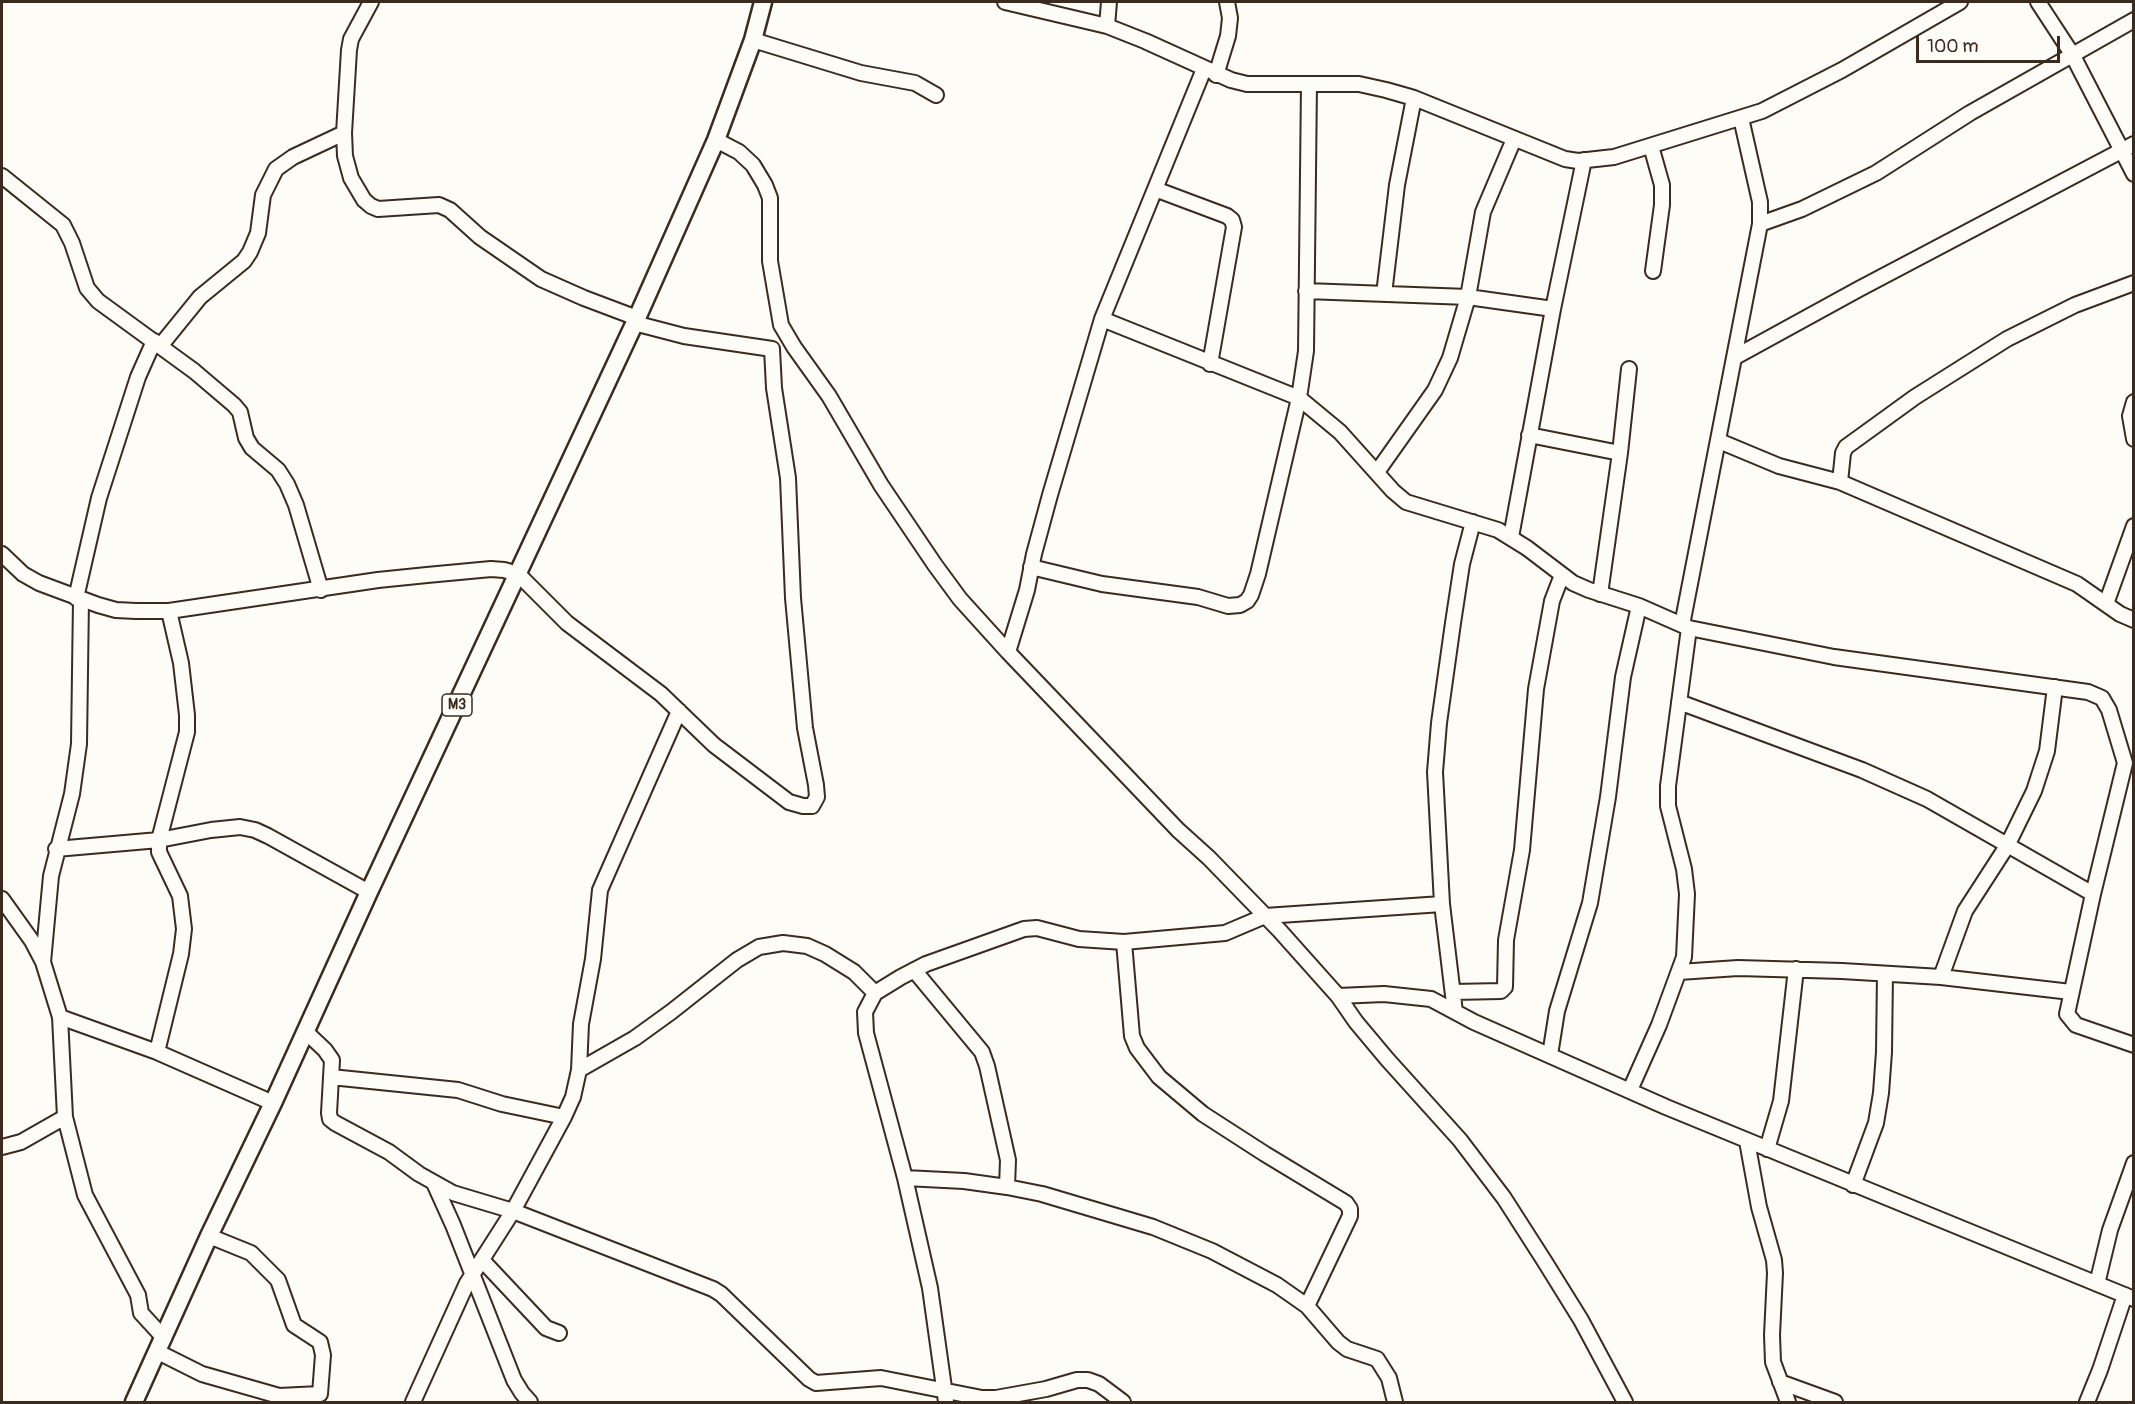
<!DOCTYPE html>
<style>
body{margin:0}
#map{position:relative;width:2135px;height:1404px;overflow:hidden;background:#fdfcf7;font-family:Pangolin,sans-serif}
canvas{display:block}
.frame{position:absolute;inset:0;border:3px solid #3b2a1e;pointer-events:none}
.scale{position:absolute;left:1916px;top:36px;width:144px;height:27px;box-sizing:border-box;border:3px solid #3b2a1e;border-top:0;padding-left:8px;font-size:18px;line-height:21px;white-space:nowrap;color:#3b2a1e;-webkit-text-stroke:4px #fdfcf7;paint-order:stroke}
</style>
<div id="map">
<canvas width="2135" height="1404"></canvas>
<div class="frame"></div>
<div class="scale">100 m</div>
</div>
<script>
const context = document.querySelector('canvas').getContext('2d');
context.lineJoin = 'round';
function poly(rows) {
  const path = new Path2D();
  for (const r of rows) {
    path.moveTo(r[0], r[1]);
    for (let i = 2; i < r.length; i += 2) path.lineTo(r[i], r[i + 1]);
  }
  return path;
}
function strokePath(path, color, width, dash) {
  context.strokeStyle = color;
  context.lineWidth = width;
  context.lineCap = dash ? 'butt' : 'round';
  context.setLineDash(dash || []);
  context.stroke(path);
}
function write(font, color, halo, rows, align = 'center') {
  context.font = font + ' Pangolin,sans-serif';
  context.lineWidth = 4.5;
  context.setLineDash([]);
  context.textBaseline = 'middle';
  context.strokeStyle = halo;
  context.fillStyle = color;
  for (const [text, x, y, turn = 0] of rows) {
    context.save();
    context.translate(x, y);
    context.rotate((+turn || 0) * Math.PI / 180);
    context.textAlign = isNaN(turn) ? turn : align;
    if (halo) context.strokeText(text, 0, 0);
    context.fillText(text, 0, 0);
    context.restore();
  }
}
const minor = poly([
 [371,2,351,39,349,50,344,133,345,156,351,178,364,200,371,206,378,209,439,205,450,210,480,237,541,279,584,298,637,318],
 [1005,2,1107,26,1145,41,1231,80,1247,84,1359,84,1386,90,1414,98,1565,159,1578,161,1614,157,1762,111,1842,70,1960,2],
 [2038,2,2072,54,2134,174],
 [1107,26,1109,2],
 [753,40,861,73,915,83,936,95],
 [1216,75,1228,36,1230,18,1227,2],
 [716,140,739,152,753,165,765,185,770,198,770,261,781,325,794,347,829,396,881,485,935,565,960,599,1008,652,1178,830,1209,858,1280,931,1338,996,1356,1022,1387,1059,1460,1140,1504,1198,1545,1262,1581,1320,1625,1402],
 [1651,146,1662,185,1662,205,1653,271],
 [2,176,63,225,72,243,87,288,98,301,194,371,234,405,240,412,246,438,252,448,278,470,287,484,296,505,321,590],
 [1155,189,1227,216,1232,220,1234,227,1210,364],
 [1760,224,1802,209,1876,173,1970,113,2134,20],
 [1306,291,1468,297,1553,309],
 [1384,294,1397,185,1414,98],
 [1102,319,1299,398,1340,432,1393,491,1406,502,1498,530,1527,548,1573,583,1589,590,1639,606,1689,628,1834,657,2088,692,2102,698,2109,710,2125,763,2093,894,2067,1014,2076,1025,2134,1045],
 [161,345,200,297,244,261,250,252,258,233,263,195,276,169,293,157,344,133],
 [1735,357,1859,289,2134,144],
 [2134,402,2130,416,2134,439],
 [1529,435,1620,453],
 [1719,441,1779,466,1840,482,2077,584,2120,614,2134,620],
 [1377,472,1435,390,1450,358,1468,297,1483,212,1514,139],
 [1840,482,1843,453,1846,447,1915,397,2007,339,2075,305,2134,283],
 [1511,537,1553,309,1584,160],
 [2,554,23,574,39,583,98,605,116,610,136,611,169,611,378,580,427,575,491,569,504,570,518,574,567,623,661,694,714,745,789,802,803,806,812,806,817,797,816,785,805,728,793,598,788,478,774,388,772,349,684,336,634,323],
 [1031,567,1102,584,1198,597,1228,606,1240,605,1247,601,1251,595,1258,574,1299,398,1306,351,1309,84],
 [1600,594,1620,453,1629,369],
 [76,598,99,498,138,377,154,341],
 [2106,604,2134,526],
 [1682,625,1760,224,1760,202,1741,118],
 [1008,652,1027,590,1034,554,1050,495,1102,319,1204,69],
 [1679,702,1862,770,1927,799,2093,894],
 [56,849,159,840,211,830,240,827,255,830,268,836,369,892],
 [2,899,32,941,43,962,60,1017,157,1052,273,1103],
 [1124,942,1132,1036,1137,1048,1159,1077,1203,1114,1265,1154,1346,1203,1350,1209,1350,1216,1307,1306],
 [43,962,51,876,72,794,79,744,81,600],
 [914,970,982,1052,987,1066,1008,1160,1007,1187],
 [1679,972,1738,968,1842,971,1941,977,2071,992],
 [1941,977,1965,911,2007,846,2034,791,2047,751,2055,687],
 [1453,992,1501,991,1505,987,1506,940,1522,850,1536,689,1552,601,1562,575],
 [1338,996,1384,994,1431,999,1474,1022,1666,1107,2134,1299],
 [1455,1012,1442,904,1435,772,1439,723,1453,623,1462,564,1473,522],
 [60,1017,65,1117,85,1195,138,1295,141,1313,164,1338],
 [306,1032,325,1050,332,1060,329,1113,330,1119,335,1123,389,1152,419,1174,453,1193,513,1211,713,1289,721,1294,809,1379,816,1383,881,1378,982,1398,996,1398,1046,1389,1077,1380,1088,1380,1099,1384,1123,1402],
 [157,1052,181,954,184,929,180,896,159,852,159,840,187,732,187,715,181,663,169,611],
 [1550,1055,1557,1011,1590,903,1608,797,1623,677,1639,606],
 [579,1070,581,1024,593,959,600,890,679,711],
 [331,1077,458,1090,502,1104,564,1117],
 [1630,1090,1659,1025,1684,957,1687,894,1684,869,1668,806,1668,786,1689,628],
 [1747,1141,1759,1207,1774,1260,1775,1273,1772,1335,1773,1362,1788,1402],
 [2,1147,21,1142,65,1117],
 [1767,1149,1781,1101,1796,969],
 [905,1178,964,1181,1007,1187,1042,1194,1153,1227,1212,1251,1277,1285,1307,1306,1338,1342,1347,1349,1377,1359,1389,1378,1395,1402],
 [434,1183,453,1225,514,1380,522,1393,530,1402],
 [1853,1185,1876,1123,1881,1093,1884,1052,1885,974],
 [482,1260,546,1328,559,1333],
 [2097,1284,2110,1230,2134,1163],
 [158,1352,202,1374,279,1396,320,1394,323,1355,320,1342,294,1325,278,1280,251,1253,209,1236],
 [1780,1382,1835,1402],
 [413,1402,467,1283,513,1211,564,1117,573,1097,579,1070,635,1038,671,1012,737,960,759,947,783,943,807,946,825,954,854,972,875,993],
 [946,1402,930,1288,905,1178,866,1033,865,1012,875,993,901,977,926,964,1024,929,1037,928,1079,939,1124,942,1225,933,1265,916,1442,904],
 [2087,1402,2100,1370,2125,1295]
]);
const major = poly([
 [134,1402,209,1236,273,1103,369,892,637,318,716,140,753,40,763,2]
]);
strokePath(minor, '#3b2a1e', 18);
strokePath(major, '#3b2a1e', 21);
strokePath(minor, '#fdfcf7', 14);
strokePath(major, '#fdfcf7', 16);
for (const [x, y, w] of [
 [457,705,30]
]) {
  const box = new Path2D();
  box.roundRect(x - w / 2, y - 11, w, 22, 4.5);
  context.fillStyle = '#fdfcf7';
  context.fill(box);
  strokePath(box, '#3b2a1e', 1.5);
}
write('bold 14px', '#3b2a1e', null, [
 ["M3",457,705]
]);
</script>
